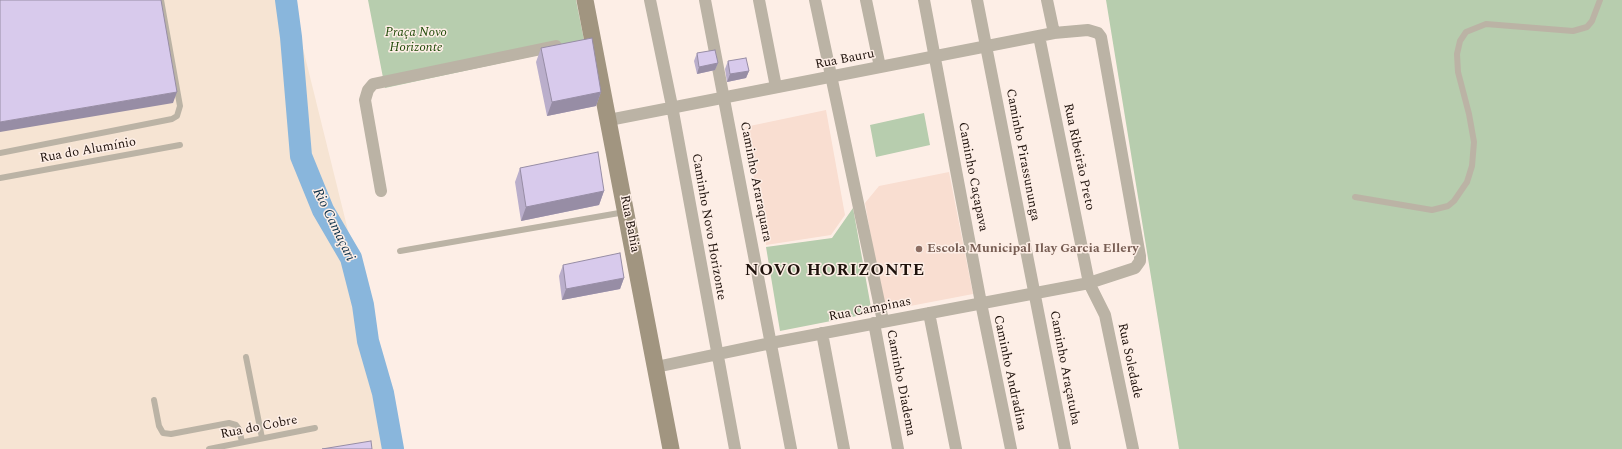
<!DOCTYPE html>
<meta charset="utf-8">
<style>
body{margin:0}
canvas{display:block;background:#fdeee6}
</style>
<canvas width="1622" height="449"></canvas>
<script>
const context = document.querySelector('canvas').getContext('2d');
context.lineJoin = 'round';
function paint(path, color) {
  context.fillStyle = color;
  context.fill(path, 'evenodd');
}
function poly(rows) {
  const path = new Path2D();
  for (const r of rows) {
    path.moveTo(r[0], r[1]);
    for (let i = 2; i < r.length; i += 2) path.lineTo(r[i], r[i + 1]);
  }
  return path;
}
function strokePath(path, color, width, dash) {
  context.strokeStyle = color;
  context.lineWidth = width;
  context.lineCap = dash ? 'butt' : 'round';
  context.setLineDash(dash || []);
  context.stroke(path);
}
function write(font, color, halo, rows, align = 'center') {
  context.font = font + ' Spectral,serif';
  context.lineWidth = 3;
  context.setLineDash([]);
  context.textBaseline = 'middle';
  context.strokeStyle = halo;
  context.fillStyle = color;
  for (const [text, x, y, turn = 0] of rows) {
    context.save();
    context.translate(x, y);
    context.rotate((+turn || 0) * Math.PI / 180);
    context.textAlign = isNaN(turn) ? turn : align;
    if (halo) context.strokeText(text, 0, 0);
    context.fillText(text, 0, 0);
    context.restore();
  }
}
paint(poly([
 [0,0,291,0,402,449,0,449]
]), '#f6e4d3');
paint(poly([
 [826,110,845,215,831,235,766,245,745,127],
 [949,172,973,294,884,311,865,203,879,186]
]), '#f9ded1');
paint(poly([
 [368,0,576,0,585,45,385,88],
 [1106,0,1622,0,1622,449,1179,449],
 [924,113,930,145,876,157,870,125],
 [853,208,872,313,780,331,766,247,832,238]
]), '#b7cdae');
strokePath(poly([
 [286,0,291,37,301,156,323,210,351,258,363,305,368,341,383,393,393,449]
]), '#89b6dc', 22);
strokePath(poly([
 [0,153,172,119,177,116,180,106,161,0],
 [0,178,180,145],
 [1355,197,1432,210,1448,206,1454,201,1467,182,1472,166,1474,142,1469,114,1458,72,1457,54,1460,41,1466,32,1486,24,1573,31,1587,27,1592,21,1600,0],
 [400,251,625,212],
 [246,357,262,438],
 [154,400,159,426,163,433,171,434,229,423,236,425,239,429,242,442],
 [209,449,315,428]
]), '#bbb3a5', 6);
strokePath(poly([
 [650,0,672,106,735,449],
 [705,0,791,449],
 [759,0,776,87],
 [815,0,883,321],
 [866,0,880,67],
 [924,0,981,303,1011,449],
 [977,0,1065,449],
 [1047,0,1054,33],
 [1039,36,1089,283,1105,315,1133,449],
 [609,120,1054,33,1088,30,1098,33,1101,37,1140,256,1140,261,1135,268,1089,283,771,343,656,367],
 [381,191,365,100,368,90,373,84,556,46],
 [929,313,956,449],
 [874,323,898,449],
 [822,333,844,449]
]), '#bbb3a5', 12);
strokePath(poly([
 [585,0,671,449]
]), '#a19580', 17);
paint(poly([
 [541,48,601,92,596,106,547,116,536,62],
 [697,53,718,63,715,70,697,74,694,61],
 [728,61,749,71,746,78,727,82,725,69],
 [520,168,604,191,599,205,521,221,515,182],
 [563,265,624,278,620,289,562,300,559,276]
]), '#baaecb');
paint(poly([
 [718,63,715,70,697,74,699,67],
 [749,71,746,78,727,82,730,74],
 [177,92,173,103,0,132,0,122],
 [601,92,596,106,547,116,552,102],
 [604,191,599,205,521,221,526,207],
 [624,278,620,289,562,300,566,289]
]), '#978da5');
const building = poly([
 [0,0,161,0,177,92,0,122,0,0],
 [592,38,601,92,552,102,541,48,592,38],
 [715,50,718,63,699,67,697,53,715,50],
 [746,58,749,71,730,74,728,61,746,58],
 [598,152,604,191,526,207,520,168,598,152],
 [620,253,624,278,566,289,563,265,620,253],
 [371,441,372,449,322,449,371,441]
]);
paint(building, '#d8caec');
strokePath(building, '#978da5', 1);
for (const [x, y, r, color] of [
 [919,249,4,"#8d6e63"]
]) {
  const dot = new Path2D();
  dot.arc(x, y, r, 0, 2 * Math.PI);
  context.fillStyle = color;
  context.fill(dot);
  strokePath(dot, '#fdeee6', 1.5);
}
write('italic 13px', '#204a08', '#fdeee6', [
 ["Praça Novo",416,33],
 ["Horizonte",416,48]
]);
write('13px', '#1f120c', '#fdeee6', [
 ["Rua Bauru",845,60,-11],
 ["Rua do Alumínio",88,151,-10],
 ["Caminho Pirassununga",1022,155,79],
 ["Rua Ribeirão Preto",1078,157,78],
 ["Caminho Caçapava",972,177,79],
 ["Caminho Araraquara",755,182,79],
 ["Rua Bahia",629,224,79],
 ["Caminho Novo Horizonte",708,227,80],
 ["Rua Campinas",870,310,-11],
 ["Rua Soledade",1129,361,78],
 ["Caminho Araçatuba",1064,368,79],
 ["Caminho Andradina",1009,373,78],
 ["Caminho Diadema",900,383,79],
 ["Rua do Cobre",259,428,-11]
]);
write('bold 13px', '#785e54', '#fdeee6', [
 ["Escola Municipal Ilay Garcia Ellery",927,249]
], 'left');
write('italic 14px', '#0a2e48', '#fdeee6', [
 ["Rio Camaçari",333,225,64]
]);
context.letterSpacing = '1px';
write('bold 17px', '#1f120c', '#fdeee6', [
 ["NOVO HORIZONTE",835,272]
]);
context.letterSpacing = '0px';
</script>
